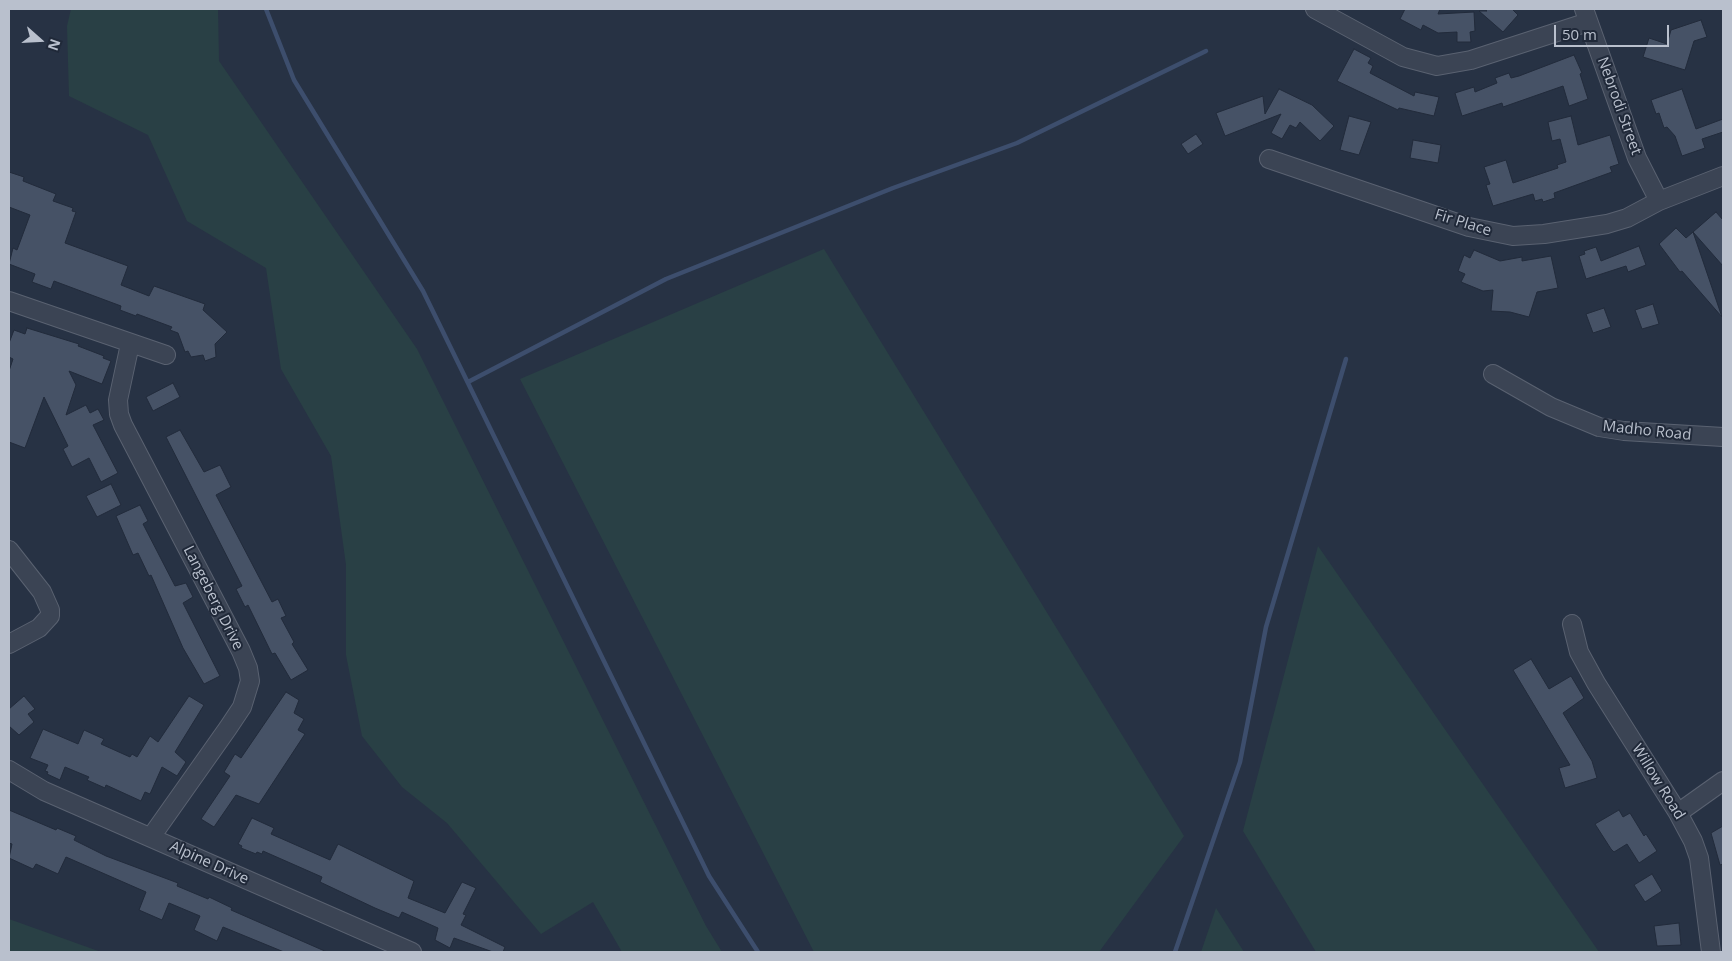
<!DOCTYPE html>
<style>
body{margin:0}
#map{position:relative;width:1732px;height:961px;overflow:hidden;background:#273244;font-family:"Open Sans",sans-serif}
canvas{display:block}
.frame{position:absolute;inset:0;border:10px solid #b9c0cd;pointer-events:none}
.north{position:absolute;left:15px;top:15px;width:50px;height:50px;-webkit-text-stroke:4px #202939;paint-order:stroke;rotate:109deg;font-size:14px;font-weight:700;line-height:20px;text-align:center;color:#b9c0cd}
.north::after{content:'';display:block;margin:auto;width:18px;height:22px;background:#b9c0cd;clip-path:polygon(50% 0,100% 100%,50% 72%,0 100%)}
.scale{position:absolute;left:1554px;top:25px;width:115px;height:22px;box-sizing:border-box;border:2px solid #b9c0cd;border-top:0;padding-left:6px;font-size:15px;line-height:18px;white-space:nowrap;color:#b9c0cd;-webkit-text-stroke:4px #202939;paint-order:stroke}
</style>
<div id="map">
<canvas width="1732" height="961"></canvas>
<div class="frame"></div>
<div class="north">N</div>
<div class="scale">50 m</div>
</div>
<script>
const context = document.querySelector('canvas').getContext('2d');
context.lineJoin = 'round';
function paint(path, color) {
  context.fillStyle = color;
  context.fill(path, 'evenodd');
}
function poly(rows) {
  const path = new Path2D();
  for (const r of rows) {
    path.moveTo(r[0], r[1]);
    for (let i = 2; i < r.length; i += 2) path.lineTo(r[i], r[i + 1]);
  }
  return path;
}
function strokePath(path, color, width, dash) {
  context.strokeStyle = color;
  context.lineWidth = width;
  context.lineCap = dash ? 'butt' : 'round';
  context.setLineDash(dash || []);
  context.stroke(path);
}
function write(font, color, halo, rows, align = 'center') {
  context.font = font + ' "Open Sans",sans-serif';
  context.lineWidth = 4;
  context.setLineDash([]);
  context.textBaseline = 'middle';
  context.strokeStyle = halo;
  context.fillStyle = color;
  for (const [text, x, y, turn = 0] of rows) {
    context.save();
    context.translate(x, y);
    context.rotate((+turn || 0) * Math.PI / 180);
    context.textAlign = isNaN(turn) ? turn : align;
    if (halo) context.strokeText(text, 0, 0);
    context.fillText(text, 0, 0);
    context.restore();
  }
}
paint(poly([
 [71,9,218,9,219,61,417,349,706,926,722,952,622,952,593,902,541,934,447,823,402,787,362,736,346,655,346,565,331,456,281,369,266,268,187,221,148,135,69,96,67,26],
 [824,249,1184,836,1099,952,814,952,520,379],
 [1318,546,1599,952,1316,952,1243,831],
 [1216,908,1244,952,1201,952],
 [9,919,101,952,9,952]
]), '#294045');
strokePath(poly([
 [266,9,294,80,423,291,709,876,758,952],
 [468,382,666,279,893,188,1017,143,1206,51],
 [1175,952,1240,762,1266,627,1346,359]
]), '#3d4e6d', 4.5);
const building = poly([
 [1405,9,1440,9,1438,14,1474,12,1475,31,1470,32,1471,42,1457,42,1457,32,1438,33,1423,25,1421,30,1400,19,1405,9],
 [1484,9,1512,9,1518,15,1503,32,1479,11,1487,11,1484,9],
 [1701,20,1707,37,1694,41,1685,70,1643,57,1649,38,1667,44,1671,30,1701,20],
 [1354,49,1371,58,1368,63,1373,66,1370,73,1414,96,1415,92,1439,97,1434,116,1399,108,1398,110,1337,81,1354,49],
 [1574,55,1582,73,1580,74,1588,99,1569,106,1563,86,1503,107,1502,103,1462,116,1455,93,1474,87,1475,92,1497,83,1495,78,1509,73,1511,78,1519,76,1574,55],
 [1279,89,1312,105,1334,126,1320,141,1300,122,1296,128,1290,125,1282,139,1271,133,1281,114,1225,136,1216,113,1263,96,1265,114,1279,89],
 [1682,89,1696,129,1723,119,1723,132,1702,139,1705,148,1682,156,1675,136,1667,127,1664,128,1659,113,1656,114,1651,100,1682,89],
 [1349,116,1371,122,1359,155,1340,150,1349,116],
 [1571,116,1578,145,1610,135,1619,164,1610,167,1612,172,1554,193,1555,198,1543,202,1542,199,1535,201,1533,194,1493,206,1486,185,1490,184,1484,167,1506,160,1513,183,1558,168,1557,165,1566,162,1560,139,1552,141,1548,122,1571,116],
 [1196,134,1203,144,1188,154,1181,144,1196,134],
 [1413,140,1441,145,1438,163,1410,158,1413,140],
 [9,172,24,177,23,181,56,194,53,201,73,208,72,211,76,212,65,243,128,266,121,285,149,296,154,286,205,304,203,310,227,332,215,344,216,357,205,361,203,355,191,357,188,351,185,352,178,333,170,330,172,327,137,314,136,316,120,310,121,306,54,281,51,289,32,282,35,274,9,264,13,248,17,250,30,215,9,207,9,172],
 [1716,212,1723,220,1723,266,1693,232,1716,212],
 [1676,228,1686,238,1693,232,1722,317,1682,271,1680,272,1659,244,1676,228],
 [1639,246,1646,265,1628,272,1626,266,1586,279,1579,256,1585,254,1584,251,1596,247,1601,261,1639,246],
 [1474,250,1500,261,1522,257,1522,261,1551,256,1558,288,1537,292,1529,317,1510,312,1491,311,1493,290,1483,291,1461,282,1465,274,1458,271,1464,255,1470,258,1474,250],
 [1653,304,1659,324,1642,329,1635,310,1653,304],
 [1604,308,1611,327,1593,333,1586,314,1604,308],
 [27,328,79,344,78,346,104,356,103,358,111,361,102,384,69,371,76,385,66,415,86,405,90,413,98,409,104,420,93,425,118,473,101,482,89,458,72,467,63,449,68,446,44,397,25,448,9,442,9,371,13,359,9,357,9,343,14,330,25,334,27,328],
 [173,383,180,397,153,411,146,397,173,383],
 [180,430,204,472,220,465,231,487,216,495,272,602,278,599,286,616,281,618,294,642,292,644,308,670,291,680,275,653,272,654,248,605,245,607,236,589,242,586,166,437,180,430],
 [111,484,121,505,97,517,86,496,111,484],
 [140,505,148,521,143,524,175,586,186,583,193,597,183,603,220,676,204,684,183,648,151,575,149,576,138,553,133,555,116,516,140,505],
 [1531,659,1549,689,1571,676,1584,698,1563,713,1592,761,1597,778,1565,788,1559,768,1570,765,1513,670,1531,659],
 [286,692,299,700,294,713,304,719,298,730,305,734,259,804,236,795,214,827,201,819,230,776,224,772,235,754,241,758,286,692],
 [24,696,35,709,28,714,34,722,19,735,9,726,9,709,24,696],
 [189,696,204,705,175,752,186,762,177,776,162,767,150,794,145,792,141,801,106,785,105,788,87,780,89,777,65,767,60,780,47,774,48,772,45,771,48,765,30,758,43,729,78,744,84,730,104,739,101,744,130,757,132,754,137,757,150,736,158,742,189,696],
 [9,810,56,830,57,828,76,836,74,840,106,856,178,883,177,886,208,899,209,897,232,908,231,910,327,952,284,952,223,927,217,941,194,930,200,916,169,903,162,920,139,910,146,892,66,857,58,874,36,864,33,869,9,858,12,844,9,843,9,810],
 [1619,810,1623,817,1630,813,1644,836,1646,834,1657,851,1639,863,1627,844,1614,852,1611,849,1595,824,1619,810],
 [252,818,274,828,271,834,330,860,338,844,414,881,408,898,445,913,462,882,476,888,463,914,466,915,461,925,505,947,503,952,493,952,454,938,450,948,435,940,438,928,402,912,399,918,375,908,320,882,322,877,263,851,262,854,257,852,256,854,241,848,242,846,238,844,252,818],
 [1723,826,1723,864,1720,865,1711,833,1723,826],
 [1652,874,1662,891,1645,902,1634,885,1652,874],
 [1679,923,1681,945,1657,946,1654,926,1679,923]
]);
paint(building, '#465266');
strokePath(building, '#222b3b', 1);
const street = poly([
 [1315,9,1403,57,1437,66,1471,60,1588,22],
 [1584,9,1637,158,1659,201],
 [1269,159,1469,227,1513,236,1544,234,1607,224,1627,218,1659,201,1723,176],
 [9,301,166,355],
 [130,344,118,400,119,414,123,425,241,651,248,668,250,681,242,707,228,728,151,837],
 [1493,374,1551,407,1599,427,1624,431,1723,437],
 [9,550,42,592,50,610,50,616,39,628,9,644],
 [1572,624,1579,652,1596,683,1678,813,1693,841,1699,858,1711,952],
 [9,770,44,791,412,952],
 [1678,813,1723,781]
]);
strokePath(street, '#5a6271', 20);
strokePath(street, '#3b4454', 18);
write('15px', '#b9c0cd', '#202939', [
 ["Nebrodi Street",1619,106,70],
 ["Fir Place",1463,223,17],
 ["Madho Road",1647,431,6],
 ["Langeberg Drive",213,598,63],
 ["Willow Road",1658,782,58],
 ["Alpine Drive",209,863,24]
]);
</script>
